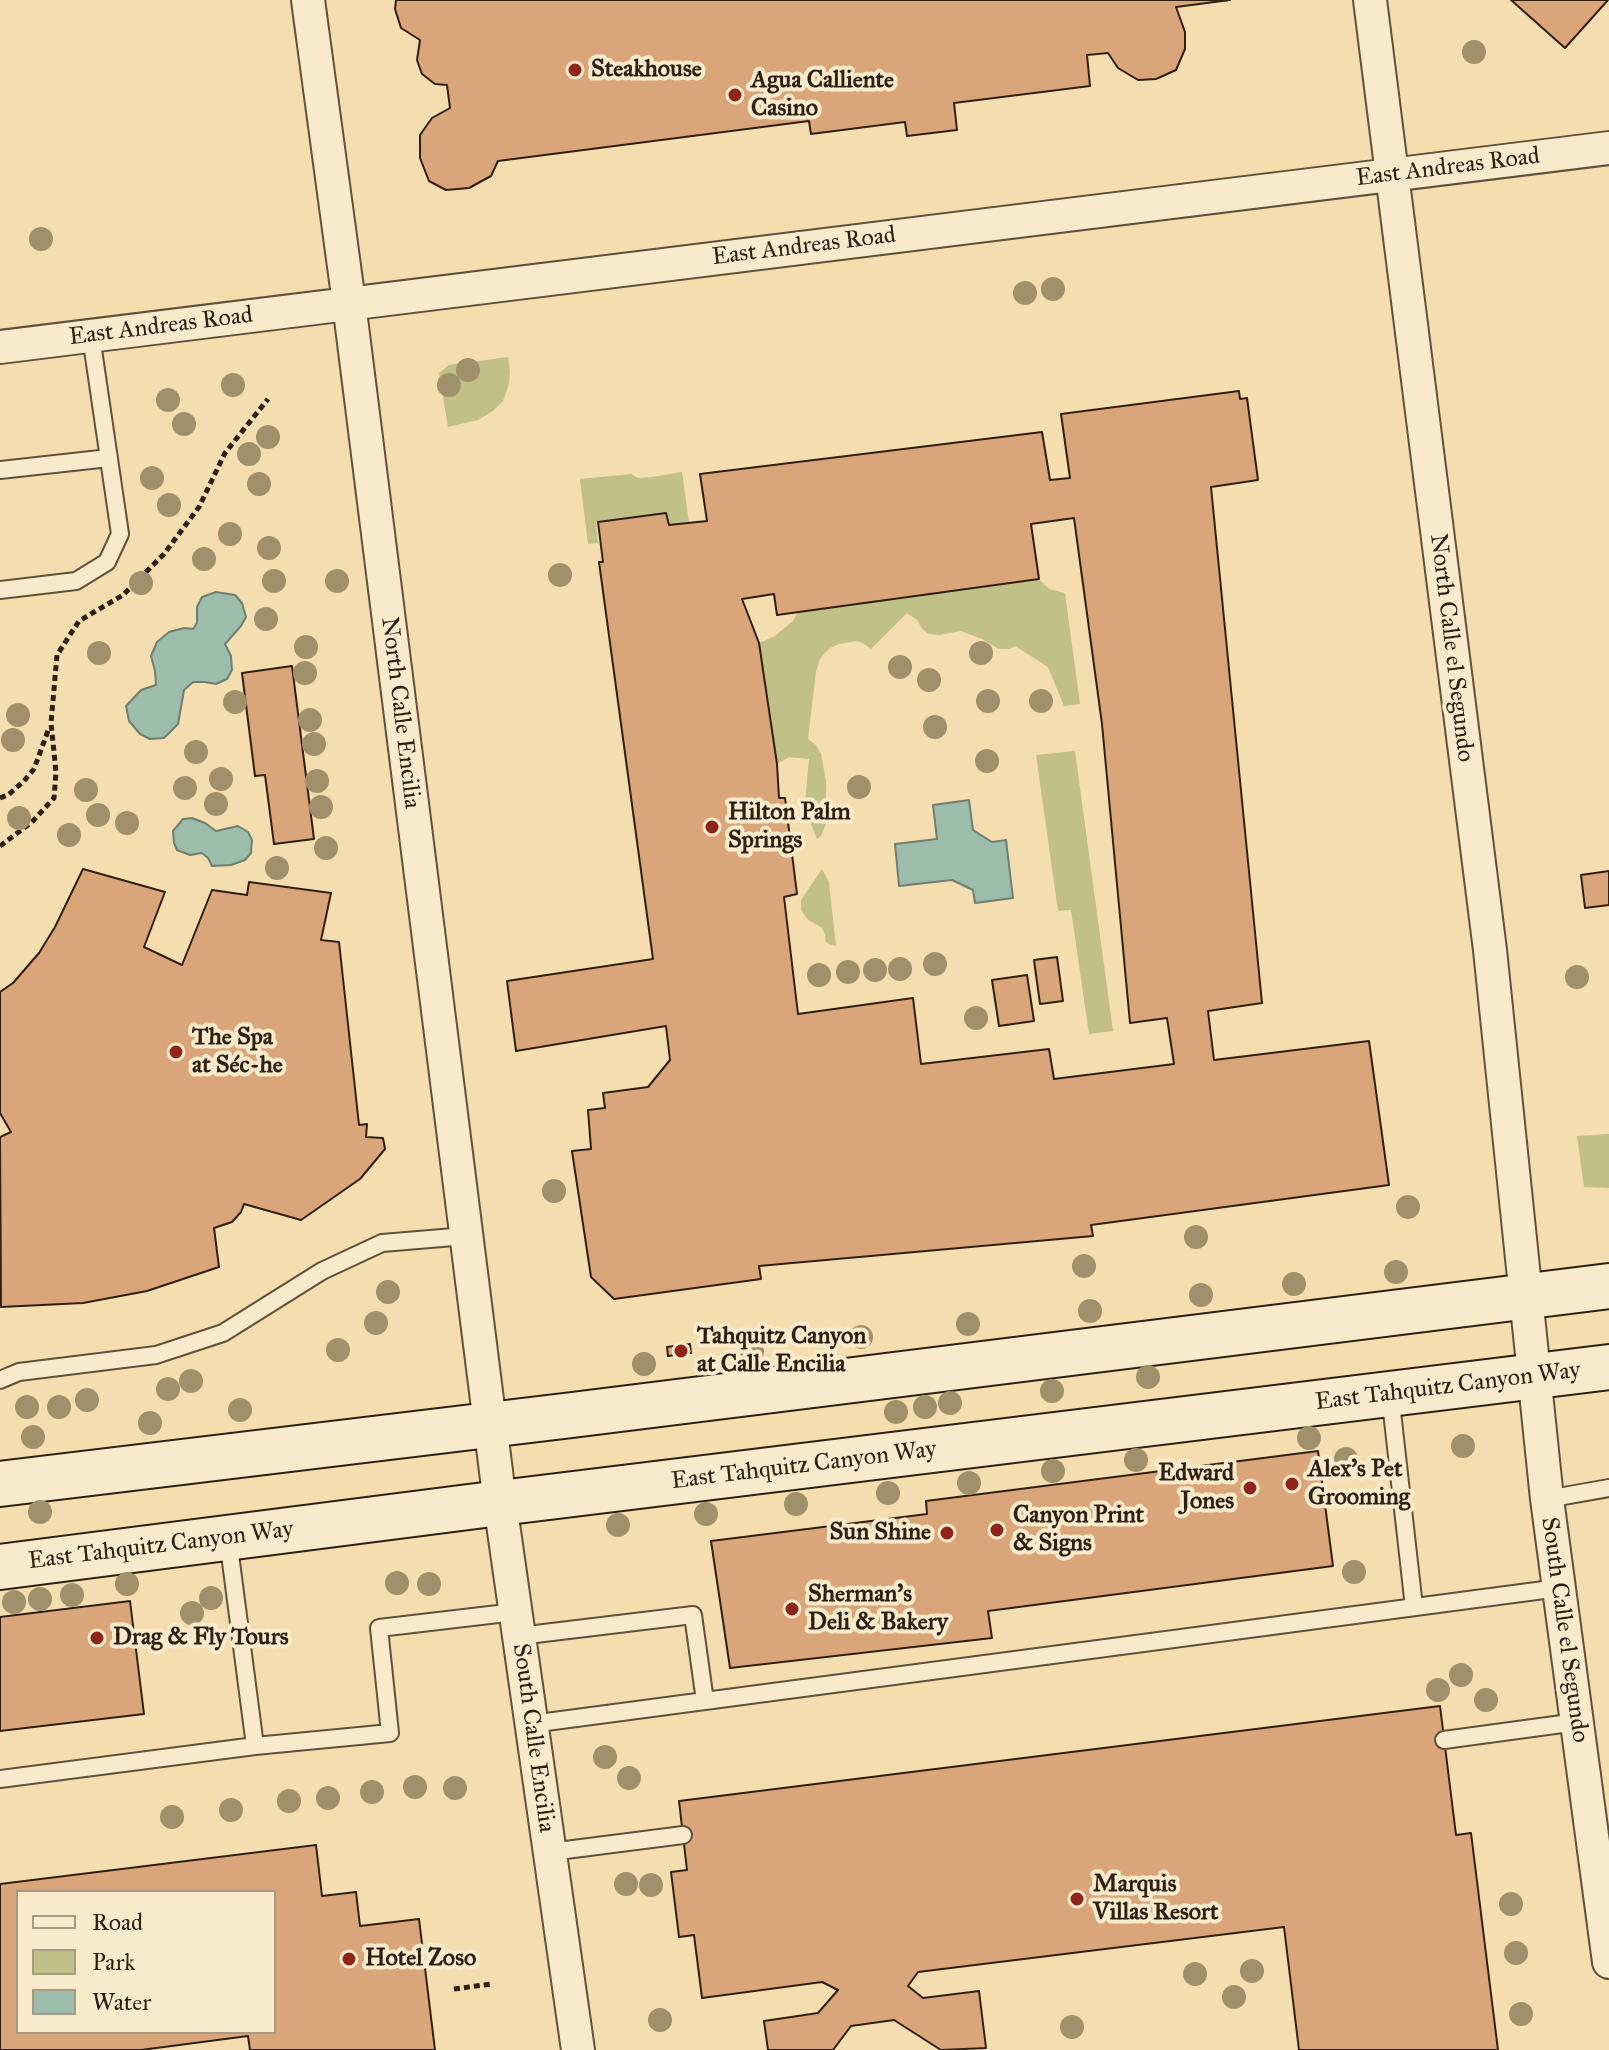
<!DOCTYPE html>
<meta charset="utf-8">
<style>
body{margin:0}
#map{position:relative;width:1609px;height:2050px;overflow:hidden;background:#f4deaf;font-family:"IM FELL Great Primer",serif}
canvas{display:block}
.legend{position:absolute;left:16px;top:1890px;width:260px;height:144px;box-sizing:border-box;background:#f8eacb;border:2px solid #a89982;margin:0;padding:10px 14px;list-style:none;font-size:24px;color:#302014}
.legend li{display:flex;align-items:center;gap:16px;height:40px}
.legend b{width:40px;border:2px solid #a89982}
</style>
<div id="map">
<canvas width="1609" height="2050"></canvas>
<ul class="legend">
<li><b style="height:10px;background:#f8eacb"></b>Road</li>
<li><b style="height:22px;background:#c1c086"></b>Park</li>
<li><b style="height:22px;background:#9cbcac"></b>Water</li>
</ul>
</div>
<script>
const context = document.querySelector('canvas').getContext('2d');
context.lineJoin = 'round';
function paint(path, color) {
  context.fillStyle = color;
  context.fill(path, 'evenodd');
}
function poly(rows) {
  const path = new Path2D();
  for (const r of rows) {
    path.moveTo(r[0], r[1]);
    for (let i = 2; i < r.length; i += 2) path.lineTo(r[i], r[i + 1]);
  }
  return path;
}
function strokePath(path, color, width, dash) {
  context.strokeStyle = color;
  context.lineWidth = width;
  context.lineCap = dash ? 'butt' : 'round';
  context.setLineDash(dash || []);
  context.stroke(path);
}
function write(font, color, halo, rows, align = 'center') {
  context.font = font + ' "IM FELL Great Primer",serif';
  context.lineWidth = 8;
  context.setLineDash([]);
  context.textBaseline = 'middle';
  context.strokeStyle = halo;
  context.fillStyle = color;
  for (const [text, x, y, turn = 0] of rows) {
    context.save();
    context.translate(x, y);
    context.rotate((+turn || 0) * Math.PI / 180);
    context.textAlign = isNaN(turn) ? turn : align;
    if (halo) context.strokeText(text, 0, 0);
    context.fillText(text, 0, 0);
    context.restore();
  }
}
paint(poly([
 [508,357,510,371,509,384,503,401,493,411,478,420,448,427,439,373,449,365],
 [682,472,689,523,669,525,666,513,596,522,598,543,588,544,580,479,631,474,638,478,652,477],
 [1039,579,1049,589,1065,593,1080,704,1064,706,1048,667,1015,646,1009,649,999,649,982,639,961,631,939,635,929,634,922,629,917,620,907,613,871,649,863,643,856,641,839,644,830,648,823,655,819,661,816,672,808,739,816,745,821,754,826,781,826,824,821,836,817,839,806,812,805,802,809,759,789,757,777,764,759,643,775,636,793,621,798,612],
 [1075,751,1113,1031,1089,1034,1071,910,1058,911,1036,755],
 [822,869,829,882,836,946,826,943,825,934,821,927,808,920,801,910,801,900],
 [1609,1134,1609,1188,1584,1187,1577,1136]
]), '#c1c086');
const water = poly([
 [216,592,235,595,242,603,246,617,241,626,225,644,231,656,232,670,227,679,216,684,205,682,193,682,184,690,178,724,164,738,150,739,140,734,129,721,126,706,141,690,156,685,155,671,151,656,157,642,169,632,184,628,193,629,197,623,197,607,202,597,216,592],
 [969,800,973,830,992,842,1006,840,1013,898,975,903,973,890,952,880,899,886,895,844,937,839,933,805,969,800],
 [192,818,205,823,216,831,238,826,248,832,252,840,251,853,245,860,231,865,212,866,208,858,202,853,190,855,177,850,174,843,173,831,183,819,192,818]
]);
paint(water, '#9cbcac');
strokePath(water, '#717e6f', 2);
const building = poly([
 [396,0,1230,0,1176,7,1185,32,1185,49,1176,70,1156,79,1138,80,1118,68,1108,53,1087,55,1090,86,954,103,957,130,907,136,905,122,811,134,809,121,498,161,491,176,469,188,446,190,429,181,420,158,420,135,432,118,450,108,447,85,435,84,422,74,417,60,420,40,401,28,395,9,396,0],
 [1511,0,1608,0,1565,48,1511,0],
 [1239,391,1240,399,1247,398,1258,480,1211,487,1262,1003,1208,1011,1214,1060,1369,1041,1389,1185,1091,1225,1093,1236,759,1266,761,1279,614,1299,591,1277,572,1151,591,1149,588,1110,605,1108,603,1093,648,1087,670,1060,666,1026,516,1051,507,981,653,959,599,562,603,562,598,522,666,513,669,525,707,521,700,474,1042,432,1050,480,1070,478,1061,414,1239,391],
 [1074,518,1102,724,1130,1023,1167,1018,1174,1064,1054,1079,1049,1049,921,1064,913,998,798,1014,784,897,797,894,785,798,779,798,777,764,759,643,742,599,774,594,777,615,1039,579,1031,524,1074,518],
 [292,666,314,839,274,844,265,775,255,776,242,673,292,666],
 [83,869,165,892,144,947,182,965,212,890,247,895,249,882,331,893,321,940,339,942,359,1125,367,1124,366,1137,383,1138,385,1149,360,1179,301,1220,244,1204,241,1212,232,1222,214,1228,219,1267,147,1291,83,1303,1,1307,0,1137,11,1132,0,1113,0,992,13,983,39,953,55,927,83,869],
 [1609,871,1609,905,1585,908,1581,875,1609,871],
 [1057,957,1063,1001,1040,1004,1034,960,1057,957],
 [1027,975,1034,1021,999,1026,992,980,1027,975],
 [690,1344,691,1353,668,1356,667,1347,690,1344],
 [1318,1451,1333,1566,988,1611,992,1638,730,1668,711,1541,927,1514,926,1501,1318,1451],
 [130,1601,144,1714,0,1731,0,1617,130,1601],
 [1440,1706,1456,1835,1471,1833,1498,2050,1299,2050,1284,1927,918,1972,908,1986,923,1998,979,1991,986,2048,941,2050,894,2020,851,2026,833,2050,768,2050,764,2021,818,2013,838,1990,822,1982,702,1998,694,1935,679,1937,671,1872,687,1870,679,1801,1440,1706],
 [316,1845,322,1896,356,1892,360,1926,419,1919,435,2050,250,2050,248,2036,141,2050,0,2050,0,1884,316,1845],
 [18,1892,274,1892,274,2032,18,2032,18,1892]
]);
paint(building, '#dba57a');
strokePath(building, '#302014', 2);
const service = poly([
 [0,470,109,458],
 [0,590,76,581,107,562,120,534,91,336],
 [0,1380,19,1372,156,1355,223,1333,322,1271,382,1243,466,1236],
 [1390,1394,1414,1607],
 [1547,1499,1609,1488],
 [519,1636,693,1615,705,1701],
 [531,1724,1559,1588],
 [1444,1740,1577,1722],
 [255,1746,390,1733,379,1628,515,1612],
 [0,1779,255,1746,228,1539],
 [550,1852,683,1835]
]);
const minor = poly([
 [308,0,349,303,500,1503,578,2050],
 [1370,0,1490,950,1547,1499,1609,1962],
 [0,347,1609,148]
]);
const secondary = poly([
 [0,1484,572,1415,1609,1286],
 [0,1567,500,1503,1609,1367]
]);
strokePath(service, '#61503b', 20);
strokePath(minor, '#61503b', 36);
strokePath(secondary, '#302014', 48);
strokePath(poly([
 [0,798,8,795,24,781,34,769,49,728],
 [0,846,32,822,54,798,56,772,51,723,57,655,79,621,123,595,164,554,199,507,225,453,268,399],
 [454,1989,491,1984]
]), '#302014', 5, [6, 4]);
strokePath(service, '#f8eacb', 16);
strokePath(minor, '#f8eacb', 32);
strokePath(secondary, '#f8eacb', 44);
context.fillStyle = '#a0906c';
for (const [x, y] of [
 [1474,52],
 [41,239],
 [1053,289],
 [1025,293],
 [468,370],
 [233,385],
 [449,385],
 [168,400],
 [184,424],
 [268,437],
 [249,454],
 [152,478],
 [259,484],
 [169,505],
 [230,534],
 [269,548],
 [204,559],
 [560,575],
 [274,581],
 [337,581],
 [141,583],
 [266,619],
 [306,647],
 [99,653],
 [981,653],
 [900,667],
 [305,673],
 [929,680],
 [988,701],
 [1041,701],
 [235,702],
 [18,715],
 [310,720],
 [935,727],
 [13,740],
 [314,744],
 [196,752],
 [987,761],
 [221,779],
 [317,781],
 [859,787],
 [185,788],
 [86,790],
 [216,804],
 [321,807],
 [98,815],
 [19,818],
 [127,823],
 [69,835],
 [326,848],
 [277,868],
 [935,964],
 [900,969],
 [875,970],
 [848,972],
 [819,975],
 [1577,977],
 [976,1018],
 [554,1191],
 [1408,1207],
 [1196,1237],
 [1084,1266],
 [1396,1272],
 [1294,1284],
 [388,1292],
 [1201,1295],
 [1090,1311],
 [376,1323],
 [968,1324],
 [861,1337],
 [338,1350],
 [752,1352],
 [644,1364],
 [1148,1377],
 [191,1381],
 [168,1389],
 [1052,1391],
 [87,1400],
 [950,1403],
 [27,1407],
 [59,1407],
 [925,1407],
 [240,1410],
 [896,1412],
 [150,1423],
 [33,1437],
 [1309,1438],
 [1463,1446],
 [1346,1459],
 [1136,1460],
 [1053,1471],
 [969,1483],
 [888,1493],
 [796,1504],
 [40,1512],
 [706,1514],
 [618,1525],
 [1354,1572],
 [397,1583],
 [127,1584],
 [429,1584],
 [72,1595],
 [211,1598],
 [40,1599],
 [14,1602],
 [192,1613],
 [1461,1675],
 [1438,1690],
 [1486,1700],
 [605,1757],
 [629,1778],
 [415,1787],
 [455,1788],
 [372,1792],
 [328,1798],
 [289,1801],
 [231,1810],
 [172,1817],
 [626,1884],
 [651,1885],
 [1511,1904],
 [1516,1953],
 [1252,1971],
 [1195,1974],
 [1234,1997],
 [1521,2014],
 [660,2020],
 [1072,2027]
]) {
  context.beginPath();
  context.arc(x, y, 12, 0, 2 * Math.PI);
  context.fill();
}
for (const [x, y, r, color] of [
 [575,70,8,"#8f2418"],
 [735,95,8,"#8f2418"],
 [712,827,8,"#8f2418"],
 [176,1052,8,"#8f2418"],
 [681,1351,8,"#8f2418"],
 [1292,1484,8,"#8f2418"],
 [1250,1488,8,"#8f2418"],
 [997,1530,8,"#8f2418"],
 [947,1533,8,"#8f2418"],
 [792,1609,8,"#8f2418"],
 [97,1638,8,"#8f2418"],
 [1077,1899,8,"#8f2418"],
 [349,1959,8,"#8f2418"]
]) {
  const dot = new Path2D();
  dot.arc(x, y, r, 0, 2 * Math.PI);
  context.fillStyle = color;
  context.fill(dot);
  strokePath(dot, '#f8eacb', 3);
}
write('bold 24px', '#302014', '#f8eacb', [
 ["Steakhouse",591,70],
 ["Agua Calliente",751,81],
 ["Casino",751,109],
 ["Hilton Palm",728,813],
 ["Springs",728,841],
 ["The Spa",192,1038],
 ["at Séc-he",192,1066],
 ["Tahquitz Canyon",697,1337],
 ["at Calle Encilia",697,1365],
 ["Alex's Pet",1308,1470],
 ["Grooming",1308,1498],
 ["Edward",1234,1474,"right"],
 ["Jones",1234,1502,"right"],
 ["Canyon Print",1013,1516],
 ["& Signs",1013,1544],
 ["Sun Shine",931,1533,"right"],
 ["Sherman's",808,1595],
 ["Deli & Bakery",808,1623],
 ["Drag & Fly Tours",113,1638],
 ["Marquis",1093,1885],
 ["Villas Resort",1093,1913],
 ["Hotel Zoso",365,1959]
], 'left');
write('24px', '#302014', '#f8eacb', [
 ["East Andreas Road",1448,168,-7],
 ["East Andreas Road",804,247,-7],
 ["East Andreas Road",161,327,-7],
 ["North Calle el Segundo",1451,648,83],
 ["North Calle Encilia",400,713,83],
 ["East Tahquitz Canyon Way",1448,1387,-7],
 ["East Tahquitz Canyon Way",804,1466,-7],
 ["East Tahquitz Canyon Way",161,1546,-7],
 ["South Calle el Segundo",1564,1630,82],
 ["South Calle Encilia",533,1738,82]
]);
</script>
